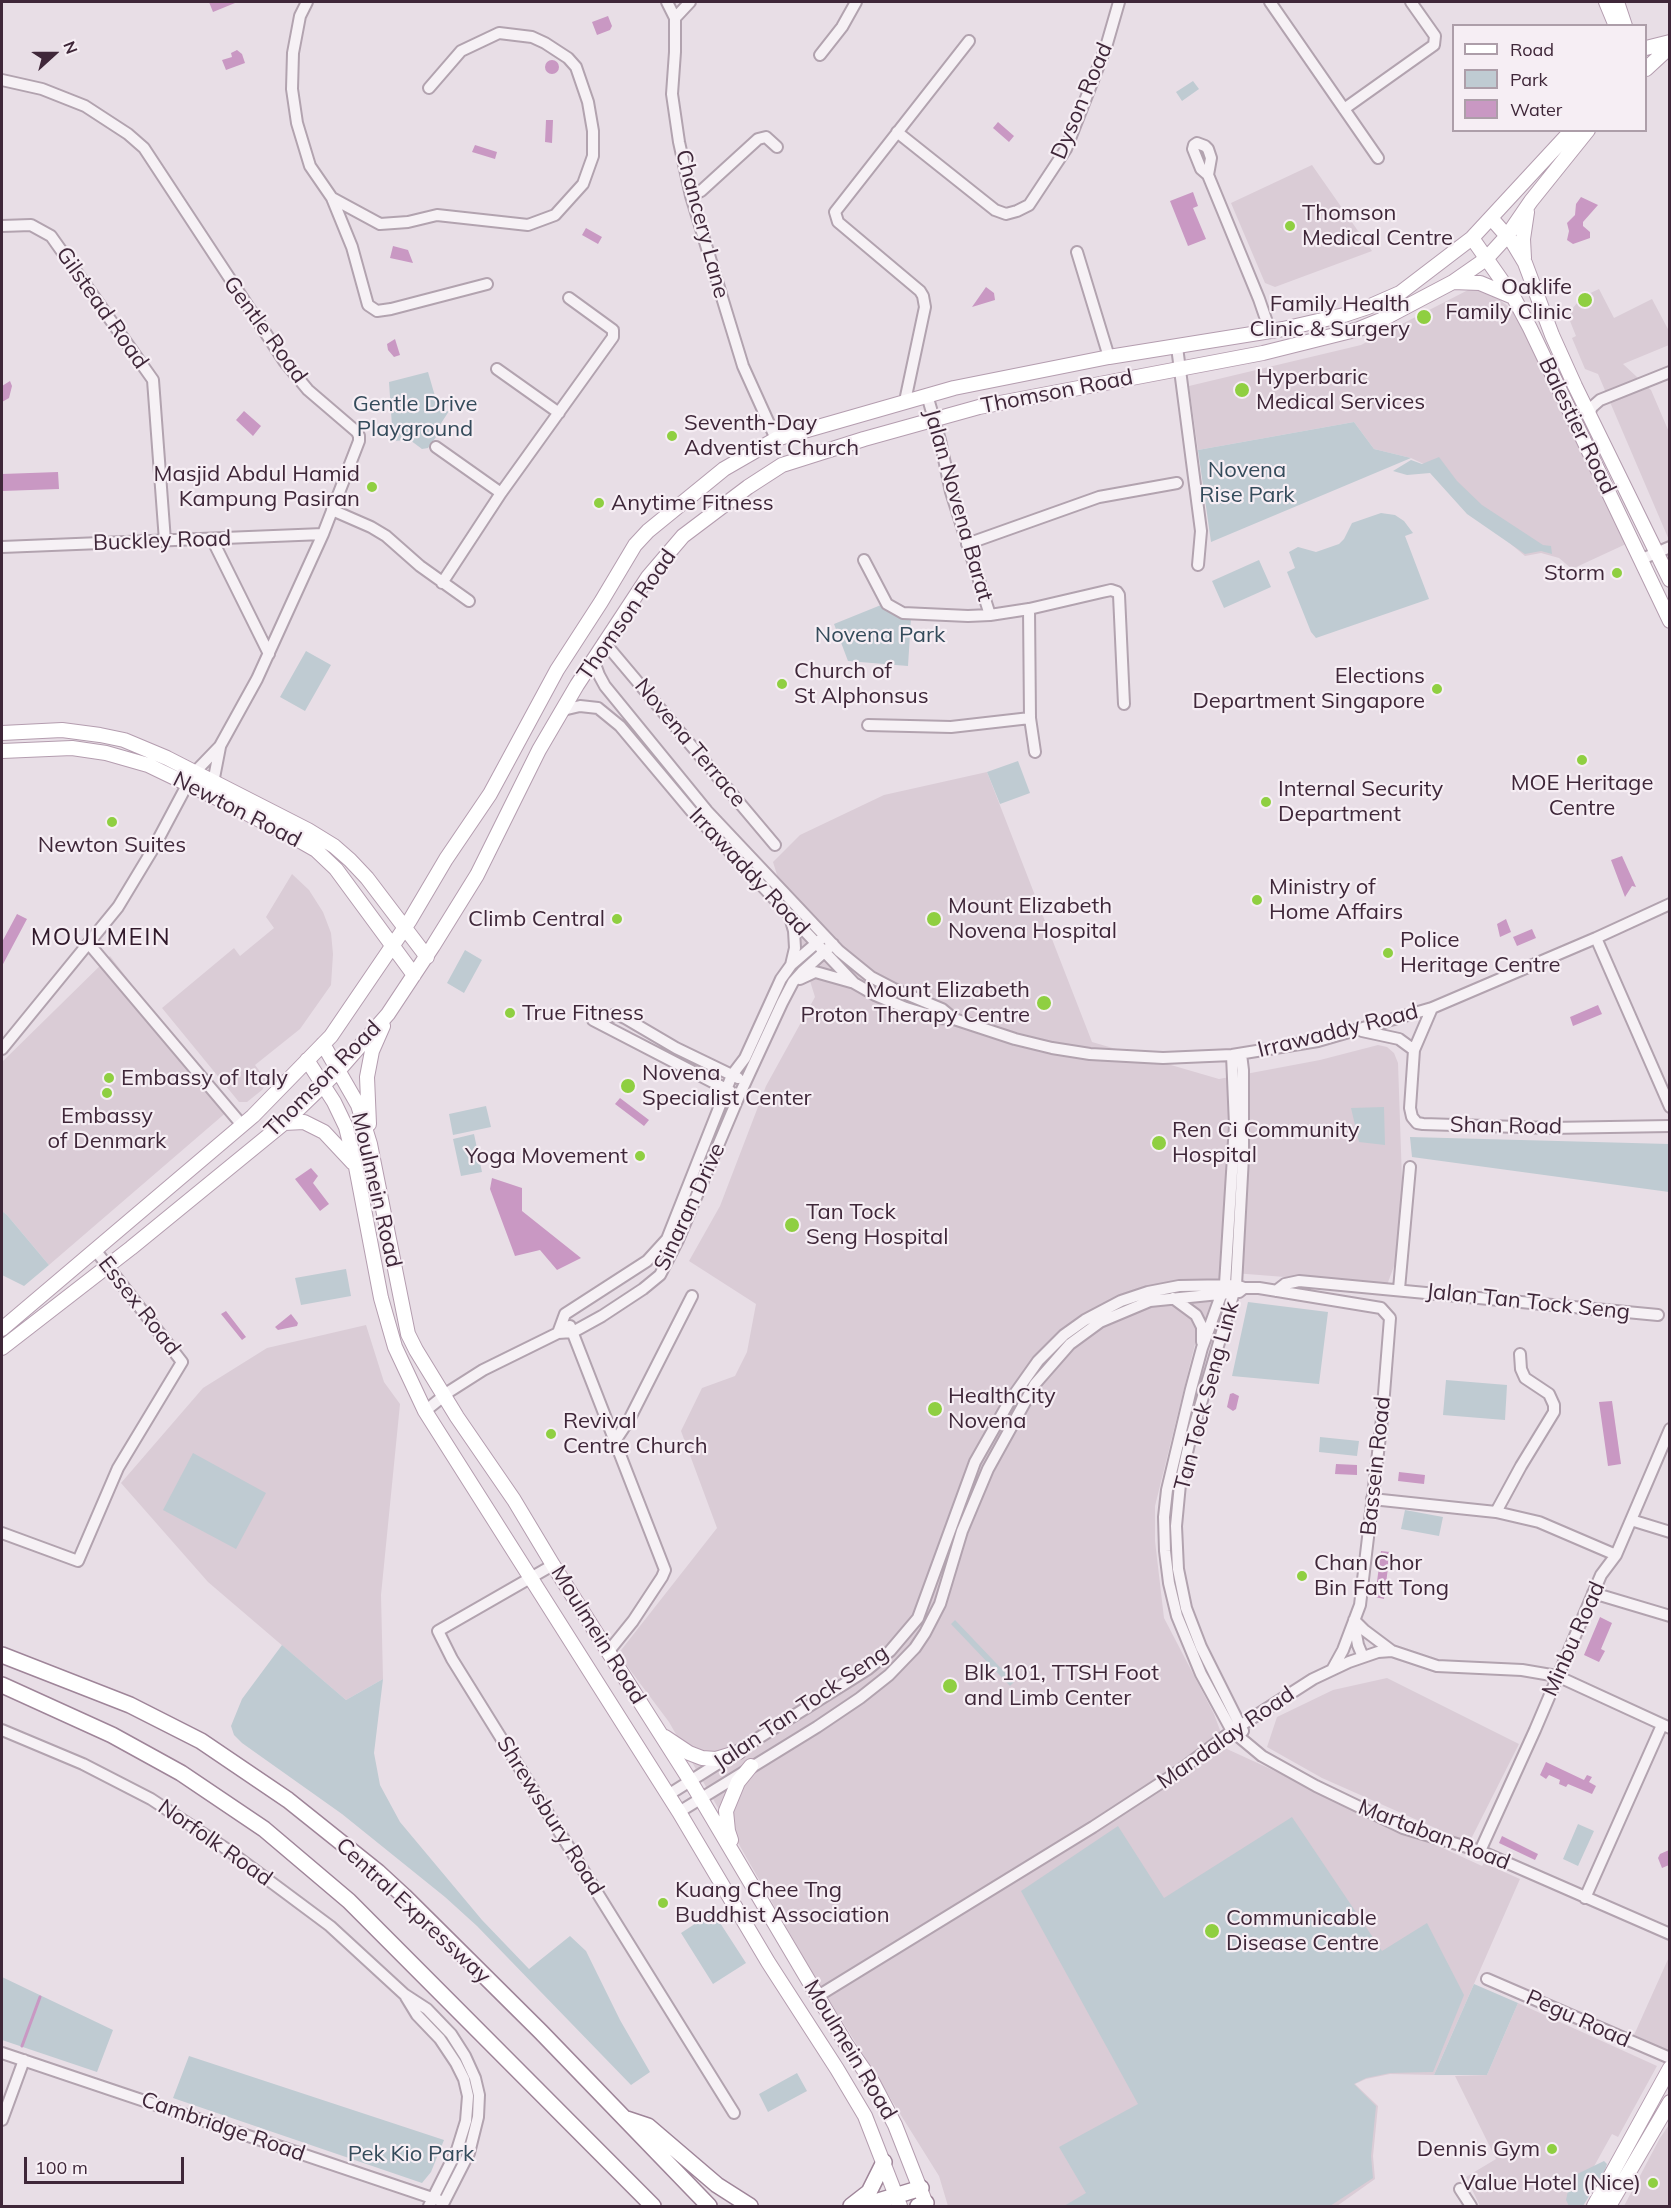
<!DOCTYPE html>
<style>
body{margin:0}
#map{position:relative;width:1671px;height:2208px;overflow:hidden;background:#e8dee6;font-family:Mulish,sans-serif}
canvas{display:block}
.frame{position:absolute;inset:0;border:3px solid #3f2739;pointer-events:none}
.legend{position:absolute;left:1452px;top:24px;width:195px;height:108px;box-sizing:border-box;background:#f6eef4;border:2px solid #ad9ea9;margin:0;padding:8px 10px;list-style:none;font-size:18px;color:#3f2739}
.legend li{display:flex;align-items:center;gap:12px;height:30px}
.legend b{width:30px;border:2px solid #ad9ea9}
.north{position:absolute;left:24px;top:24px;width:60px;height:60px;-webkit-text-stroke:4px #f6eef4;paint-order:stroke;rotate:69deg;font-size:16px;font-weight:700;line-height:24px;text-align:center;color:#3f2739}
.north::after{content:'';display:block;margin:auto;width:21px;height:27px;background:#3f2739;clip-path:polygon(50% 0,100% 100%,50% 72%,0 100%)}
.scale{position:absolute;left:24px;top:2157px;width:160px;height:27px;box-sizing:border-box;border:3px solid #3f2739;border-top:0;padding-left:8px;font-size:18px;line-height:21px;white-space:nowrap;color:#3f2739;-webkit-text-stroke:4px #f6eef4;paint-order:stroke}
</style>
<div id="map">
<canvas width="1671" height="2208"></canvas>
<div class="frame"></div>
<ul class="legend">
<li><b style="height:8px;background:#fff"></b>Road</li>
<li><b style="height:16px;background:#bfcbd2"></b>Park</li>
<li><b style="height:16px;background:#c998c3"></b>Water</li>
</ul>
<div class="north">N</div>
<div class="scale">100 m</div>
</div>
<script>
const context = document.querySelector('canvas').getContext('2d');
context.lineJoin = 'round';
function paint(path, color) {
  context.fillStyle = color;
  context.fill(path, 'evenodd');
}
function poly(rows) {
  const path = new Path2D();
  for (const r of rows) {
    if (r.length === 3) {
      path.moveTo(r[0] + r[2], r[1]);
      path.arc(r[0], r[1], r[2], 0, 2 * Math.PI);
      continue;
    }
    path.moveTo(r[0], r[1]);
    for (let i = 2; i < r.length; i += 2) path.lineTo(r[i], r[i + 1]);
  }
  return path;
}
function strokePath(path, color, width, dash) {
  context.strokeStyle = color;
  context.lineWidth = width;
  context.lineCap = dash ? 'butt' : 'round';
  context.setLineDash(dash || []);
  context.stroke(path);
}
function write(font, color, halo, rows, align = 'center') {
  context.font = font + ' Mulish,sans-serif';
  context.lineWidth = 4.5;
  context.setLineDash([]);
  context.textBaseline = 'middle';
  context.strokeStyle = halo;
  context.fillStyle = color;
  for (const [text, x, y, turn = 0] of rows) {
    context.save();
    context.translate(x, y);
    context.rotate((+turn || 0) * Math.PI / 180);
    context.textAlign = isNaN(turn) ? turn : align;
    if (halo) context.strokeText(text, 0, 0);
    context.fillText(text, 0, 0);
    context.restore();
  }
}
paint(poly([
 [1312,165,1372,251,1275,287,1265,283,1231,203],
 [1472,288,1486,289,1514,311,1626,544,1572,569,1559,558,1541,553,1525,556,1473,512,1432,468,1411,458,1374,449,1354,422,1198,450,1189,386,1361,345],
 [1599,289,1614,318,1652,299,1669,331,1669,345,1623,364,1651,390,1669,432,1669,540,1598,374,1585,369,1572,338,1576,336,1570,321,1572,309,1582,297],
 [987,772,1092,1042,1219,1079,1320,1060,1378,1045,1387,1047,1394,1053,1398,1063,1404,1239,1387,1285,1221,1272,1211,1310,1196,1340,1155,1506,1155,1541,1164,1618,1214,1714,1227,1749,1482,1866,1484,1863,1520,1879,1434,2075,1390,2074,1366,2079,1355,2084,1378,2106,1373,2156,1375,2179,1337,2206,948,2206,939,2176,817,1981,669,1722,618,1654,717,1528,681,1431,702,1388,735,1376,747,1352,756,1304,689,1261,720,1206,766,1086,815,997,773,862,800,835,884,795],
 [292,874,309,890,323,912,331,933,333,954,331,985,300,1029,255,1065,268,1082,262,1090,247,1102,239,1102,162,1008,234,948,240,956,274,928,266,917],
 [110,956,229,1110,49,1265,7,1215,2,1211,2,1062],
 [366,1325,384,1382,400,1404,381,1595,383,1679,346,1700,208,1582,121,1483,203,1388,267,1348],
 [1387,1678,1519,1744,1469,1843,1322,1778,1267,1747,1277,1717,1333,1690],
 [1669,1957,1669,2051,1634,2035],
 [1518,2003,1657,2066,1618,2137,1612,2134,1572,2206,1480,2206,1466,2177,1496,2159,1455,2076,1487,2075],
 [1669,2125,1669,2206,1624,2206,1660,2138]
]), '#daccd6');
paint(poly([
 [1193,81,1199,89,1182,101,1176,92],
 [428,372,439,410,443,412,449,411,438,428,439,433,428,448,422,449,410,440,393,441,389,382],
 [1354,422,1374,449,1411,458,1211,542,1198,450],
 [1439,457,1457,481,1482,505,1543,545,1551,546,1552,554,1541,551,1525,554,1467,514,1430,473,1407,475,1393,471,1411,460,1422,464],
 [1381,513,1395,515,1404,521,1413,533,1405,536,1429,599,1316,638,1311,632,1287,572,1295,568,1289,552,1298,547,1316,552,1339,544,1344,539,1352,523],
 [1259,560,1271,587,1224,608,1212,581],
 [881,605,911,618,908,666,848,661,834,624],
 [306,651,331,665,305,711,280,697],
 [1018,761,1030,793,1000,804,987,772],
 [465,950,482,960,464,993,447,983],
 [486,1106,491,1127,453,1135,449,1114],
 [1384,1107,1385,1145,1359,1142,1351,1108],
 [474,1134,482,1172,461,1176,453,1139],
 [1410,1137,1669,1144,1669,1192,1412,1157],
 [2,1211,7,1215,49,1265,24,1286,2,1275],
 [346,1269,351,1296,301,1305,295,1278],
 [1248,1302,1328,1312,1319,1384,1232,1376],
 [1446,1380,1507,1385,1505,1420,1443,1415],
 [1320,1437,1359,1441,1357,1456,1319,1452],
 [193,1453,266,1493,236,1549,163,1510],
 [1405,1510,1443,1517,1439,1536,1401,1529],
 [955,1620,1014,1682,1010,1686,951,1624],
 [282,1645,346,1700,383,1679,374,1753,380,1785,400,1822,482,1920,529,1969,570,1936,586,1951,620,2020,650,2072,631,2085,477,1926,445,1897,342,1814,242,1743,234,1735,231,1726,242,1699],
 [1292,1817,1382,1951,1427,1923,1464,1995,1433,2072,1390,2073,1366,2078,1354,2084,1376,2106,1371,2156,1373,2178,1330,2206,1064,2206,1086,2193,1059,2147,1138,2104,1021,1891,1118,1826,1164,1898],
 [1578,1824,1594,1831,1578,1866,1563,1859],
 [713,1912,746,1963,713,1984,681,1933],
 [2,1977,113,2030,97,2072,2,2040],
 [1474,1984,1518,2003,1487,2075,1434,2075],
 [189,2056,444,2140,431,2172,422,2183,173,2098],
 [797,2073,807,2091,768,2112,759,2094],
 [1604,2161,1607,2164,1605,2170,1583,2206,1569,2206,1566,2200,1571,2177]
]), '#bfcbd2');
paint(poly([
 [209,2,234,2,235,3,213,12],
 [608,16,612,26,610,30,597,35,592,22],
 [237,50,242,54,245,63,226,70,222,60,232,57,231,53],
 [552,67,7],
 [546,120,553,120,552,143,545,142],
 [998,122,1014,136,1009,142,993,128],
 [475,145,497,152,495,159,472,152],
 [1193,192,1198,206,1193,208,1206,239,1188,246,1170,201],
 [1581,197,1598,205,1583,222,1583,226,1590,232,1590,238,1573,244,1567,240,1569,231,1567,223,1575,215,1576,204],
 [586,228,602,237,598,244,582,235],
 [393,246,408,250,413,263,390,258],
 [986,287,994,293,995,300,972,307],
 [395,339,400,355,394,357,388,350,387,344],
 [10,381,12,386,9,398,2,402,2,386],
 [244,411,261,426,253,436,236,420],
 [58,472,59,489,2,491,2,474],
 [1622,856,1636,887,1632,886,1625,897,1611,860],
 [17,914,27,919,2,966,2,942],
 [1506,919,1511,932,1500,937,1497,924],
 [1532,929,1536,938,1517,946,1513,937],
 [1598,1005,1602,1014,1573,1026,1570,1017],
 [620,1098,649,1120,644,1126,615,1104],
 [311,1168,318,1176,313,1183,329,1204,320,1211,295,1179],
 [492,1178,522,1188,522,1211,581,1258,557,1270,540,1250,515,1256,490,1189],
 [226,1311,246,1337,242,1340,221,1314],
 [291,1314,298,1323,297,1326,278,1330,275,1327],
 [1233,1393,1239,1396,1236,1409,1233,1411,1227,1407,1230,1394],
 [1612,1401,1621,1464,1608,1466,1599,1402],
 [1336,1464,1357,1465,1357,1475,1335,1474],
 [1399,1472,1425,1475,1424,1484,1398,1481],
 [1381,1551,1390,1552,1384,1599,1375,1597],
 [1600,1617,1612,1623,1601,1649,1605,1651,1599,1662,1584,1655],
 [1546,1762,1584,1780,1587,1775,1592,1777,1589,1782,1596,1786,1592,1794,1568,1784,1566,1787,1559,1784,1560,1780,1549,1775,1546,1779,1540,1775],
 [1502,1836,1538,1854,1535,1860,1499,1843],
 [1669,1850,1669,1865,1662,1868,1658,1858,1660,1854]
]), '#c998c3');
strokePath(poly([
 [22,2046,40,1997]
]), '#c998c3', 3);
const minor = poly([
 [307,2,300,16,293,53,292,89,297,123,310,166,332,198,352,247,368,305,377,311,391,309,487,284],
 [667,2,675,18,675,52,672,94,679,142,691,196,743,366,776,439],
 [1270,2,1378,158],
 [675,18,690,2],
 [820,55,842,27,856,2],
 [2,80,42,89,85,106,128,134,144,148,284,361,308,390,357,432,359,436,359,441,323,534,257,679,220,746,194,773],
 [1344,109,1434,45,1435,36,1411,2],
 [897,132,995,210,1006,214,1017,211,1029,205,1066,149,1106,47,1119,2],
 [1208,175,1211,158,1208,149,1205,146,1197,143,1194,145,1193,149,1201,169,1208,175,1259,299,1270,331],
 [691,196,701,191,758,139,766,137,777,147],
 [332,198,380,224,408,222,437,215,528,225,555,215,583,184,593,156,593,131,588,102,576,67,568,58,545,43,532,37,499,33,461,51,429,88],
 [2,226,31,225,51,236,153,380,165,541],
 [1077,252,1109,357],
 [1177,347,1201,531,1198,565],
 [497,369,559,413],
 [927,395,940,440,951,492,990,615],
 [905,401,925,307,923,296,920,291,838,222,835,212,969,41],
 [1589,414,1592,407,1600,400,1670,372],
 [436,447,501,493],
 [332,510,371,527,386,536,420,566,469,601],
 [212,539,269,654],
 [967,544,1099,497,1177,483],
 [2,547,323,534],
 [1642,559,1670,547],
 [864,560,887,604,903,613,968,616,990,615,1029,609,1102,592,1111,590,1117,592,1119,595,1124,704],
 [442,583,501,493,613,337,613,330,569,298],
 [1029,609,1030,718,1035,752],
 [604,642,775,845],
 [593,659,599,675,605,686,707,811,839,951,871,977,894,989,942,1009,954,1019],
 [563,710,580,706,598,708,620,726,693,813,854,983,875,995,906,1008,939,1018,954,1019,1015,1039,1052,1048,1090,1054,1163,1058,1232,1055,1318,1041,1432,1008,1596,938,1670,904],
 [868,725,951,727,1030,718],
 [213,783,220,747],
 [790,917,794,931,795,948,791,965],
 [1596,938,1670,1107],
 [89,944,242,1125],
 [800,979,815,972,819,973,851,982],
 [1432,1008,1414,1050,1410,1108,1412,1117,1417,1123,1423,1124,1550,1128,1670,1126],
 [593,1020,607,1018,616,1014,625,1018,676,1048,738,1078],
 [593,1020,730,1091],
 [1362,1031,1399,1039,1414,1050],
 [2,1049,118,907,153,849,187,785,187,779],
 [1241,1054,1243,1070,1243,1157,1236,1285,1189,1444,1180,1484,1176,1526,1178,1569,1186,1608,1201,1647,1243,1731],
 [1232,1055,1235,1125,1225,1284,1202,1348,1191,1389,1167,1490,1164,1517,1165,1551,1169,1583,1177,1616,1201,1674,1232,1731,1262,1756,1316,1786,1403,1828,1480,1851,1670,1934],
 [1399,1289,1410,1167],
 [1276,1291,1285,1284,1299,1281,1658,1315],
 [1173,1298,1196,1315,1202,1327,1202,1342],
 [570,1326,665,1570,662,1577,633,1621,608,1652],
 [558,1333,565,1314,647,1261,667,1239,732,1075,745,1058,781,979,791,965,820,940],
 [425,1411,450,1391,483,1370,558,1333,573,1332,602,1316,643,1289,660,1275,678,1240,739,1096,782,1003,793,982,802,972,833,944],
 [615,1441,629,1420,692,1296],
 [1372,1499,1496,1512,1539,1522,1616,1555],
 [1496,1512,1521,1466,1554,1412,1554,1405,1549,1394,1525,1378,1521,1369,1520,1354],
 [1631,1520,1670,1532],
 [2,1533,78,1561,118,1468,182,1362,96,1251],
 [553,1565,438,1631,452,1659,734,2113],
 [1593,1593,1670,1616],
 [1354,1620,1364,1630,1392,1651],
 [1354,1623,1358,1645,1363,1657],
 [2,1730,83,1764,151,1799,228,1850,330,1926,404,1994,427,2009,451,2034,465,2056,475,2078,479,2095,478,2117,469,2153,442,2206],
 [668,1795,868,1669,890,1651,918,1618,975,1462,1009,1402,1038,1361,1064,1335,1085,1320,1121,1301,1148,1292,1179,1286,1236,1285,1244,1288,1259,1288,1381,1308,1390,1318,1382,1419,1360,1605,1343,1650,1332,1670],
 [679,1812,817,1727,860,1698,889,1675,915,1648,925,1633,940,1604,962,1531,988,1469,1035,1384,1070,1344,1100,1322,1150,1301,1239,1292,1244,1288],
 [1480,1851,1535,1730,1601,1575,1616,1555,1670,1429],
 [1585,1898,1662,1725],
 [1487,1979,1670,2058],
 [818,1996,1093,1827,1179,1771,1232,1731,1313,1679,1349,1662,1378,1652,1392,1651,1437,1666,1522,1670,1557,1676,1670,1728],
 [406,1997,417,2015,440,2039,456,2063,464,2079,468,2096,466,2121,457,2150,429,2206],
 [2,2053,444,2202],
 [2,2120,24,2060],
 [1460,2189,1471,2206]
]);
const major = poly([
 [1606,2,1616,26],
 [1617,2,1625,26],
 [1646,48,1670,42],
 [1646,69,1670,47],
 [1491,218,1513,243,1525,263,1552,335,1575,386,1670,580],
 [1472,238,1514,298,1530,328,1670,621],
 [1524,258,1523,239,1527,212],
 [1453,282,1480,283,1511,296],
 [2,733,62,730,100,735,124,740,167,758,308,830,334,846,350,860,367,878,427,957],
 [2,751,72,748,106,753,148,765,229,804,302,842,316,850,336,869,414,975],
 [323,1044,358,1105,370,1144,408,1334,416,1350,457,1417,514,1500,553,1565,691,1782,846,2044,873,2083,895,2125,924,2199],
 [307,1060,334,1102,346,1127,356,1167,381,1298,395,1347,425,1411,679,1812,768,1962,837,2069,865,2116,900,2206],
 [284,1123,304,1122,324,1132,353,1163],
 [369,1124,367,1077,372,1051,383,1026],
 [2,1329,253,1116,331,1036,410,920,446,859,490,794,557,670,601,602,635,545,648,531,724,469,776,439,954,388,1109,357,1283,329,1344,315,1368,307,1400,293,1472,238,1572,130],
 [2,1348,131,1248,284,1123,339,1070,388,1014,433,946,477,875,539,750,577,685,648,577,683,536,748,487,782,465,864,439,979,407,1263,353,1359,329,1381,320,1453,282,1486,259,1507,236,1531,201,1588,130],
 [665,1737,689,1753,702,1758,716,1759,739,1752],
 [731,1840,728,1831,726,1811,738,1782,751,1766],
 [1594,2206,1670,2068],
 [1609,2206,1670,2102]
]);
const highway = poly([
 [2,1655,130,1705,201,1741,288,1800,378,1872,404,1896,541,2032,709,2206],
 [2,1685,112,1735,181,1773,264,1829,349,1901,653,2206],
 [627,2119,648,2126,717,2185,750,2206],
 [851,2206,869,2192,884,2162],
 [862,2206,921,2188],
 [918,2206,926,2203]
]);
strokePath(minor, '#b2a3af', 14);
strokePath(major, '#b49daf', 16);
strokePath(highway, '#9f8599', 18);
strokePath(minor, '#f6f1f5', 10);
strokePath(major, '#fff', 14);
strokePath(highway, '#fff', 15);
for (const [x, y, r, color] of [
 [1290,226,6,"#8fcf41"],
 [1585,300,8,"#8fcf41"],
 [1424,317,8,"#8fcf41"],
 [1242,390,8,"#8fcf41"],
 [672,436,6,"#8fcf41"],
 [372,487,6,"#8fcf41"],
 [599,503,6,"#8fcf41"],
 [1617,573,6,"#8fcf41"],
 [782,684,6,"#8fcf41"],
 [1437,689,6,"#8fcf41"],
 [1582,760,6,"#8fcf41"],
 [1266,802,6,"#8fcf41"],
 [112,822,6,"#8fcf41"],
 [1257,900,6,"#8fcf41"],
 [617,919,6,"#8fcf41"],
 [934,919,8,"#8fcf41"],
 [1388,953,6,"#8fcf41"],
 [1044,1003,8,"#8fcf41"],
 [510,1013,6,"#8fcf41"],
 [109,1078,6,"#8fcf41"],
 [628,1086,8,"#8fcf41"],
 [107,1093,6,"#8fcf41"],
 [1159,1143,8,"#8fcf41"],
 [640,1156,6,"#8fcf41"],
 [792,1225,8,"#8fcf41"],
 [935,1409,8,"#8fcf41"],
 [551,1434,6,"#8fcf41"],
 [1302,1576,6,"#8fcf41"],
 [950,1686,8,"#8fcf41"],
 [663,1903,6,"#8fcf41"],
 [1212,1931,8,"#8fcf41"],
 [1552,2149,6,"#8fcf41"],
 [1653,2183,6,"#8fcf41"]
]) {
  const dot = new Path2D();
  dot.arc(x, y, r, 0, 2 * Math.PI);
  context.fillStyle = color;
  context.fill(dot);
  strokePath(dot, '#f6eef4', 2);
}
write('22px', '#3f2739', '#f6eef4', [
 ["Dyson Road",1082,101,-67],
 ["Chancery Lane",702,224,75],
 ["Gilstead Road",102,308,55],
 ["Gentle Road",265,330,54],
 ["Thomson Road",1057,392,-11],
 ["Balestier Road",1577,426,64],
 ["Jalan Novena Barat",958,505,74],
 ["Buckley Road",162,541,-2],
 ["Thomson Road",627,615,-55],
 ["Novena Terrace",690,743,50],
 ["Newton Road",237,810,27],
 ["Irrawaddy Road",749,872,47],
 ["Irrawaddy Road",1338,1031,-14],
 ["Thomson Road",323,1079,-45],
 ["Shan Road",1506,1126,1],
 ["Moulmein Road",376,1190,77],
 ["Sinaran Drive",690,1207,-65],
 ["Jalan Tan Tock Seng",1528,1302,6],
 ["Essex Road",139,1306,52],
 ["Tan Tock Seng Link",1207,1396,-75],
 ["Bassein Road",1376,1466,-84],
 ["Moulmein Road",598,1635,58],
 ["Minbu Road",1574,1639,-66],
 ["Jalan Tan Tock Seng",801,1708,-34],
 ["Mandalay Road",1226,1738,-35],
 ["Shrewsbury Road",550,1816,58],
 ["Martaban Road",1434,1835,21],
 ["Norfolk Road",215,1843,35],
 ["Central Expressway",413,1911,43],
 ["Pegu Road",1578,2019,24],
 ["Moulmein Road",850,2050,59],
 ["Cambridge Road",223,2127,19]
]);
write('22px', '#3f2739', '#f6eef4', [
 ["Thomson",1302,213],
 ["Medical Centre",1302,238],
 ["Oaklife",1572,287,"right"],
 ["Family Clinic",1572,312,"right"],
 ["Family Health",1410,304,"right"],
 ["Clinic & Surgery",1410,329,"right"],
 ["Hyperbaric",1256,377],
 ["Medical Services",1256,402],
 ["Seventh-Day",684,423],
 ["Adventist Church",684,448],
 ["Masjid Abdul Hamid",360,474,"right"],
 ["Kampung Pasiran",360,499,"right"],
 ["Anytime Fitness",611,503],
 ["Storm",1605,573,"right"],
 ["Church of",794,671],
 ["St Alphonsus",794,696],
 ["Elections",1425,676,"right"],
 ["Department Singapore",1425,701,"right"],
 ["MOE Heritage",1582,783,"center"],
 ["Centre",1582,808,"center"],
 ["Internal Security",1278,789],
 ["Department",1278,814],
 ["Newton Suites",112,845,"center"],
 ["Ministry of",1269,887],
 ["Home Affairs",1269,912],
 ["Mount Elizabeth",948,906],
 ["Novena Hospital",948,931],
 ["Climb Central",605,919,"right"],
 ["Police",1400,940],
 ["Heritage Centre",1400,965],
 ["Mount Elizabeth",1030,990,"right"],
 ["Proton Therapy Centre",1030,1015,"right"],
 ["True Fitness",522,1013],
 ["Novena",642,1073],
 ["Specialist Center",642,1098],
 ["Embassy of Italy",121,1078],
 ["Embassy",107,1116,"center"],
 ["of Denmark",107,1141,"center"],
 ["Ren Ci Community",1172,1130],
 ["Hospital",1172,1155],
 ["Yoga Movement",628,1156,"right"],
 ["Tan Tock",806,1212],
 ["Seng Hospital",806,1237],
 ["HealthCity",948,1396],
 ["Novena",948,1421],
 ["Revival",563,1421],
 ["Centre Church",563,1446],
 ["Chan Chor",1314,1563],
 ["Bin Fatt Tong",1314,1588],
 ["Blk 101, TTSH Foot",964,1673],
 ["and Limb Center",964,1698],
 ["Kuang Chee Tng",675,1890],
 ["Buddhist Association",675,1915],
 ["Communicable",1226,1918],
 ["Disease Centre",1226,1943],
 ["Dennis Gym",1540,2149,"right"],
 ["Value Hotel (Nice)",1641,2183,"right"]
], 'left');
write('22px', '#344b5b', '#f6eef4', [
 ["Gentle Drive",415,404],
 ["Playground",415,429],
 ["Novena",1247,470],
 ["Rise Park",1247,495],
 ["Novena Park",880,635],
 ["Pek Kio Park",411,2154]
]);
context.letterSpacing = '1.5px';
write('24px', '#30192a', '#f6eef4', [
 ["MOULMEIN",101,938]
]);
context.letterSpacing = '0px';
</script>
